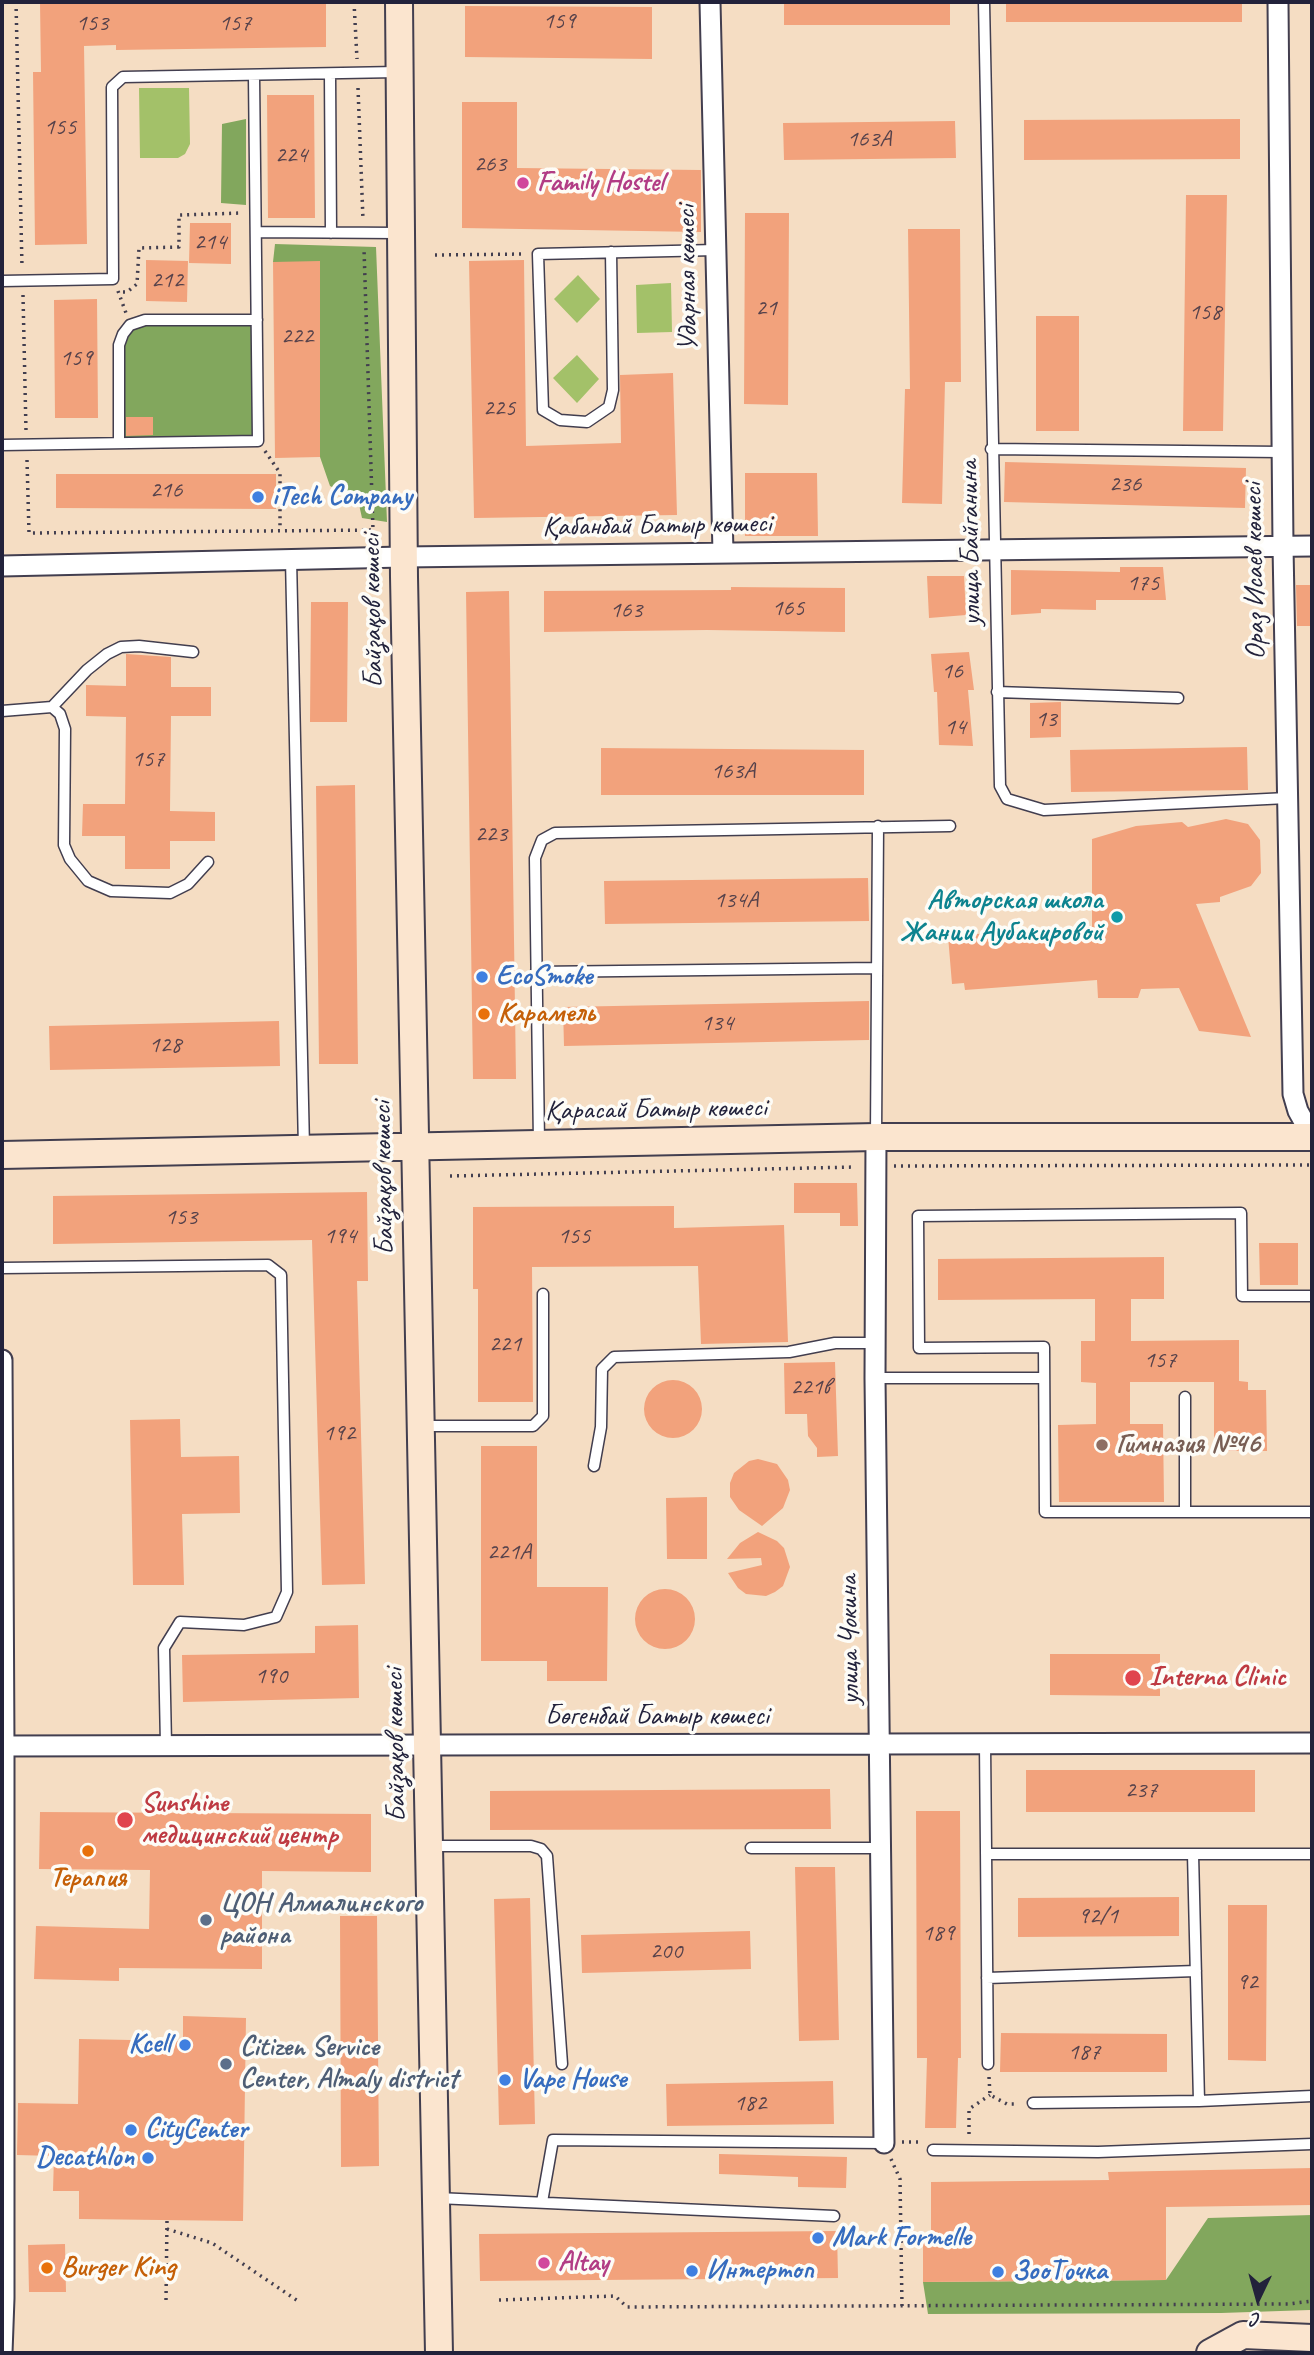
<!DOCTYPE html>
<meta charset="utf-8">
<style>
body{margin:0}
#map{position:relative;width:1314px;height:2355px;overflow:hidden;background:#f5ddc3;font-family:Caveat,sans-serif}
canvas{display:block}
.frame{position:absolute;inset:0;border:4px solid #22223b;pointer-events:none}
.north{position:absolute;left:1223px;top:2264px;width:70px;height:70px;-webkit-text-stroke:5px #fdfcf7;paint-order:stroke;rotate:185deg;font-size:19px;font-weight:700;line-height:28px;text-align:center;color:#22223b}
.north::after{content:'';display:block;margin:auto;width:24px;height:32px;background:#22223b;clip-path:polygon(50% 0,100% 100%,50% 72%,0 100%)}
</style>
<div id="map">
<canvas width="1314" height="2355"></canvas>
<div class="frame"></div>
<div class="north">С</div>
</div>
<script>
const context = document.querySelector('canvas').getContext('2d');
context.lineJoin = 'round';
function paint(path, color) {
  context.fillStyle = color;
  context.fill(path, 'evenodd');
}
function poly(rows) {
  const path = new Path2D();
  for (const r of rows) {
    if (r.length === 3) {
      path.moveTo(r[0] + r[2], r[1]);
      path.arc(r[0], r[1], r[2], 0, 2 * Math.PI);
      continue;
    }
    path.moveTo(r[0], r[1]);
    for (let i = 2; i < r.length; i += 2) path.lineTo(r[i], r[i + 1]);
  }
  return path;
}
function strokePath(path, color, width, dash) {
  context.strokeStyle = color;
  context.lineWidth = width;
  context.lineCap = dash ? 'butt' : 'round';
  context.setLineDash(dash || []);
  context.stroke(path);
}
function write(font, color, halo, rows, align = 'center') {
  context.font = font + ' Caveat,sans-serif';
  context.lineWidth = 7;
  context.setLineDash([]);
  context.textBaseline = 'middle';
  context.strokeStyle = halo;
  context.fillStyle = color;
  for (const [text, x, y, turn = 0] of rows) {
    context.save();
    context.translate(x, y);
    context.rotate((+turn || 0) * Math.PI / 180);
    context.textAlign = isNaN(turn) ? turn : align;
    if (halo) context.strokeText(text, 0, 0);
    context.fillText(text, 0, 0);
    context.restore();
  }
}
paint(poly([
 [139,88,189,88,190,144,185,154,178,158,140,158],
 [578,275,600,299,577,323,554,299],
 [671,283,672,332,637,333,636,285],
 [577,355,599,379,577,403,553,378]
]), '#a3c169');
paint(poly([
 [246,119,246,205,221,203,222,124],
 [275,244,376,247,387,522,362,518,358,500,330,486,320,457,320,262,273,262],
 [257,320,258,441,119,442,123,334,130,325],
 [1312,2215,1310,2310,1221,2313,928,2314,923,2282,1166,2280,1208,2218]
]), '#82a75d');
paint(poly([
 [40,2,326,2,326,47,116,50,116,45,84,46,87,244,35,245,33,72,41,72],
 [784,2,950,2,950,25,784,25],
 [1006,2,1242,2,1242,22,1006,22],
 [465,6,652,7,652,59,465,57],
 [267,95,314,95,315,218,268,218],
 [462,102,517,102,517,168,701,170,701,232,462,228],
 [1240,119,1240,159,1024,160,1024,120],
 [955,121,956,158,784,160,783,123],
 [1186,195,1227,195,1223,431,1183,431],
 [745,213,789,213,788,405,744,404],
 [190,223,231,223,231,264,189,263],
 [908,229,960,229,961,382,945,382,942,504,902,503,905,389,910,389],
 [146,260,188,261,187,302,146,301],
 [524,260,526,446,621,443,620,375,673,373,677,515,474,518,469,261],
 [320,261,320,457,275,458,273,262],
 [97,299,98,418,55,418,54,300],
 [1036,316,1079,316,1079,431,1036,431],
 [126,417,153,417,153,435,126,436],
 [1005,462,1246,468,1245,508,1004,502],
 [745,473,817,473,818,536,745,536],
 [56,474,276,474,276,509,56,508],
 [1120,567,1163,567,1166,600,1096,600,1096,610,1041,609,1041,613,1011,615,1011,570,1120,572],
 [927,576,964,576,966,615,929,618],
 [1296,585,1312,585,1312,626,1297,626],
 [731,587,845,588,845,632,707,630,544,632,544,591,731,590],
 [509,591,516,1079,473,1079,466,592],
 [311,602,348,602,347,722,310,722],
 [969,652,974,690,968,690,973,746,939,745,937,692,934,692,931,654],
 [126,654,171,657,171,687,211,687,211,716,171,716,170,811,215,812,215,841,170,841,170,869,125,869,125,836,82,836,83,804,125,804,126,717,86,716,86,685,126,686],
 [1061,702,1061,737,1030,738,1030,703],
 [1247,747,1248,790,1071,792,1070,750],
 [601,748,864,750,864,795,601,795],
 [355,785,358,1064,319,1064,316,786],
 [1226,819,1248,824,1260,840,1261,873,1251,886,1220,897,1220,902,1196,904,1251,1037,1199,1031,1179,988,1141,989,1138,998,1098,998,1097,980,965,990,964,983,952,984,948,936,1092,926,1092,839,1136,826,1182,822,1188,827],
 [868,878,869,921,605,924,604,881],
 [869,1001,869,1040,564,1046,563,1007],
 [279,1021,280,1066,50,1070,49,1026],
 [794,1183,857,1183,858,1226,840,1226,840,1213,794,1213],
 [367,1192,368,1281,357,1281,365,1584,322,1585,312,1240,53,1244,53,1196],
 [674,1206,674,1228,784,1225,788,1342,701,1344,698,1266,532,1267,533,1402,478,1402,478,1289,473,1289,473,1207],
 [1259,1243,1298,1243,1298,1285,1260,1285],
 [1164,1257,1164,1299,1131,1299,1131,1341,1239,1340,1239,1381,1248,1382,1248,1390,1266,1390,1267,1451,1214,1451,1214,1382,1130,1382,1130,1424,1163,1424,1164,1502,1059,1502,1058,1425,1096,1424,1096,1383,1081,1382,1081,1341,1095,1341,1095,1299,938,1300,938,1259],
 [835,1362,838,1456,817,1457,817,1448,808,1436,807,1414,785,1414,784,1363],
 [673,1409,29],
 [180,1419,181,1457,239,1456,240,1513,182,1514,184,1585,133,1585,130,1420],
 [481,1446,537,1446,537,1587,608,1587,607,1681,547,1681,547,1661,481,1661],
 [758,1459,777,1464,788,1480,790,1490,783,1508,762,1526,739,1510,730,1497,730,1483,734,1473,749,1461],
 [707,1497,707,1559,667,1559,666,1498],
 [758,1532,777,1541,784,1548,790,1567,783,1586,775,1592,766,1596,746,1594,738,1588,728,1573,762,1565,761,1558,727,1559,740,1543],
 [665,1619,30],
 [358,1625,359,1698,183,1702,182,1655,315,1653,315,1626],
 [1050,1654,1160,1654,1160,1696,1050,1695],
 [1026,1770,1255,1770,1255,1812,1026,1812],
 [830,1789,831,1829,490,1830,490,1791],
 [916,1811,960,1811,961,2058,958,2058,956,2128,925,2128,927,2058,917,2058],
 [40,1812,371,1814,371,1872,262,1871,262,1969,119,1968,119,1981,34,1979,36,1926,149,1929,150,1870,39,1869],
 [795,1867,835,1867,839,2040,799,2041],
 [1179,1897,1179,1936,1018,1937,1018,1898],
 [530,1898,535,2124,499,2125,494,1899],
 [1228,1905,1267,1905,1266,2061,1228,2060],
 [340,1916,377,1916,379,2166,341,2167],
 [750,1931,751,1969,582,1973,581,1935],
 [183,2016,246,2018,243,2221,79,2219,79,2191,53,2191,54,2156,17,2155,18,2103,78,2104,79,2039,183,2041],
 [1001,2033,1167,2034,1167,2072,1000,2072],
 [833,2081,834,2124,667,2126,666,2084],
 [719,2154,847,2157,846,2188,798,2187,798,2177,719,2174],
 [1312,2168,1312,2205,1166,2207,1166,2280,923,2282,923,2233,931,2233,931,2182,1109,2180,1108,2172],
 [837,2231,838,2278,480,2281,479,2234],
 [65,2244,66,2292,29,2292,28,2245]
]), '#f2a27c');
const lane = poly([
 [984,2,1000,786,1007,799,1044,810,1287,798],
 [330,74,331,233],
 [256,232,398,233],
 [611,252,613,390,609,407,587,422,560,420,543,410,538,254,716,250],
 [2,281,113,279,112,87,123,77,397,72],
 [119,442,119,345,123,334,130,325,145,320,257,320],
 [2,445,258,441,254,76],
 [991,449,1282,452],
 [291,559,304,1148],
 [997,692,1178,698],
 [52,707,87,670,107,654,121,647,139,646,193,652],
 [2,711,52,707,60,714,65,729,64,845,70,859,88,881,111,891,170,893,188,884,208,862],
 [536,972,877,968],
 [876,1136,878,826],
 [539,1143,535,858,542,840,555,833,950,826],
 [2,1268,268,1265,281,1275,287,1592,276,1617,244,1625,180,1622,164,1648,166,1745],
 [1312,1296,1242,1296,1241,1213,918,1216,919,1348,1044,1347,1045,1512,1312,1512],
 [875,1378,1044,1378],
 [1185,1397,1185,1511],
 [421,1426,533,1426,543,1416,543,1294],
 [594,1466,601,1427,602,1369,614,1357,789,1352,835,1343,875,1343],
 [985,1744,988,2064],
 [430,1846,531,1846,541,1849,547,1856,562,2064],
 [751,1848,880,1848],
 [986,1854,1312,1854],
 [1193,1854,1199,2101],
 [987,1978,1196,1971],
 [1033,2103,1199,2101,1312,2096],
 [933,2150,1098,2152,1312,2144],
 [437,2198,834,2216],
 [542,2202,553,2140,884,2143]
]);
const street = poly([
 [710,2,723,553],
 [1278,2,1283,546,1293,1094,1298,1111,1312,1136],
 [2,566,403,557,1312,546],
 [876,1137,875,1378,884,2143],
 [2,1360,4,1746,4,2298,2,2353],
 [2,1746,1312,1743]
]);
const secondary = poly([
 [399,2,404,577,439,2353],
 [2,1155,876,1137,1312,1137],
 [1210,2353,1243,2335,1312,2338]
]);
strokePath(lane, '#423e4f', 13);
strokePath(street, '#423e4f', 23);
strokePath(secondary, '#423e4f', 30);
strokePath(poly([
 [16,2,22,267],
 [354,2,357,59],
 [358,88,363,220],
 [435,255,525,254],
 [118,291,126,313],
 [123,292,127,292,137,284,139,248,179,247,179,215,242,213],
 [23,295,26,431],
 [265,451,280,473,280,530],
 [27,460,29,533,373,530,364,249],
 [894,1166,1312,1165],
 [450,1176,855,1167],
 [989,2077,990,2095,1007,2104,1018,2104],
 [969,2134,969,2109,990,2095],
 [902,2142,918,2142,922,2144],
 [891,2159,900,2179,902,2306],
 [167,2229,212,2243,298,2301],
 [166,2300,167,2220],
 [499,2300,615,2296,627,2307,1288,2304,1312,2301]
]), '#423e4f', 3.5, [2, 5]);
strokePath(lane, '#fff', 10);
strokePath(street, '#fff', 19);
strokePath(secondary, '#fbe5cf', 26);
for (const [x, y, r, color] of [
 [523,183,7,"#d1479c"],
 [258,497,7,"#3f7fe0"],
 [1117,917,7,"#0f9aa8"],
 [482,977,7,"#3f7fe0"],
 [484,1014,7,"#e8710a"],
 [1102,1445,7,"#8d6e63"],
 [1133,1678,9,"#e0444e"],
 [125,1820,9,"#e0444e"],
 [88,1851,7,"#e8710a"],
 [206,1920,7,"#5c6f8a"],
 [185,2045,7,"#3f7fe0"],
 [226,2064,7,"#5c6f8a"],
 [505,2080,7,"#3f7fe0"],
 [131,2130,7,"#3f7fe0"],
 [148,2158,7,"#3f7fe0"],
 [818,2238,7,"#3f7fe0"],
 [544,2263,7,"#d1479c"],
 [47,2268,7,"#e8710a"],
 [692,2271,7,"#3f7fe0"],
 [998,2272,7,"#3f7fe0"]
]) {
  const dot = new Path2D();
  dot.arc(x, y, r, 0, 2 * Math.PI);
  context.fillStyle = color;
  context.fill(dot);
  strokePath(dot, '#fdfcf7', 2.5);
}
write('24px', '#56424b', null, [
 ["159",559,22],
 ["153",92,24],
 ["157",235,24],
 ["155",60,128],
 ["163А",869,140],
 ["224",291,156],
 ["263",490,165],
 ["214",210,243],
 ["212",167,281],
 ["21",766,309],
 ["158",1205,313],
 ["222",297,337],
 ["159",76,359],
 ["225",499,409],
 ["236",1125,485],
 ["216",166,491],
 ["175",1143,584],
 ["165",788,609],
 ["163",626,611],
 ["16",952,672],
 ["13",1046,720],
 ["14",955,728],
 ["157",148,760],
 ["163А",733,772],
 ["223",491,835],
 ["134А",736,901],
 ["134",717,1024],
 ["128",165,1046],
 ["153",181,1218],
 ["194",340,1237],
 ["155",574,1237],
 ["221",505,1345],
 ["157",1160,1361],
 ["221в",810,1388],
 ["192",339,1434],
 ["221А",509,1553],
 ["190",271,1677],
 ["237",1141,1791],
 ["92/1",1098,1917],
 ["189",938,1934],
 ["200",666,1952],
 ["92",1247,1983],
 ["187",1084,2053],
 ["182",750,2104]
]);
write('bold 28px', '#b23c85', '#fdfcf7', [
 ["Family Hostel",537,183],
 ["Altay",558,2263]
], 'left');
write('28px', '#22223b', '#fdfcf7', [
 ["Ударная көшесі",688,278,-91],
 ["Қабанбай Батыр көшесі",657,526,-1],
 ["улица Байганина",971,543,-91],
 ["Ораз Исаев көшесі",1255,571,-91],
 ["Байзақов көшесі",373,611,-91],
 ["Қарасай Батыр көшесі",656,1110,-1],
 ["Байзақов көшесі",384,1178,-91],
 ["улица Чокина",850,1640,-91],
 ["Бөгенбай Батыр көшесі",657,1717],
 ["Байзақов көшесі",396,1745,-91]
]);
write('bold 28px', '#366cbe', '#fdfcf7', [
 ["iTech Company",272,497],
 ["EcoSmoke",496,977],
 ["Kcell",171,2045,"right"],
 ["Vape House",519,2080],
 ["CityCenter",145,2130],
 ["Decathlon",134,2158,"right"],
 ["Mark Formelle",832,2238],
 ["Интертоп",706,2271],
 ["ЗооТочка",1012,2272]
], 'left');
write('bold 28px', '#0d838f', '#fdfcf7', [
 ["Авторская школа",1103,901],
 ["Жании Аубакировой",1103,933]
], 'right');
write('bold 28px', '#c56008', '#fdfcf7', [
 ["Карамель",498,1014],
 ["Терапия",88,1879,"center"],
 ["Burger King",61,2268]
], 'left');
write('bold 28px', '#785e54', '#fdfcf7', [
 ["Гимназия №46",1116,1445]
], 'left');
write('bold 28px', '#be3a42', '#fdfcf7', [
 ["Interna Clinic",1149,1678],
 ["Sunshine",141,1804],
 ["медицинский центр",141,1836]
], 'left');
write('bold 28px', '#4e5e75', '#fdfcf7', [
 ["ЦОН Алмалинского",220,1904],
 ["района",220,1936],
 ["Citizen Service",240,2048],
 ["Center, Almaly district",240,2080]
], 'left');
</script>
